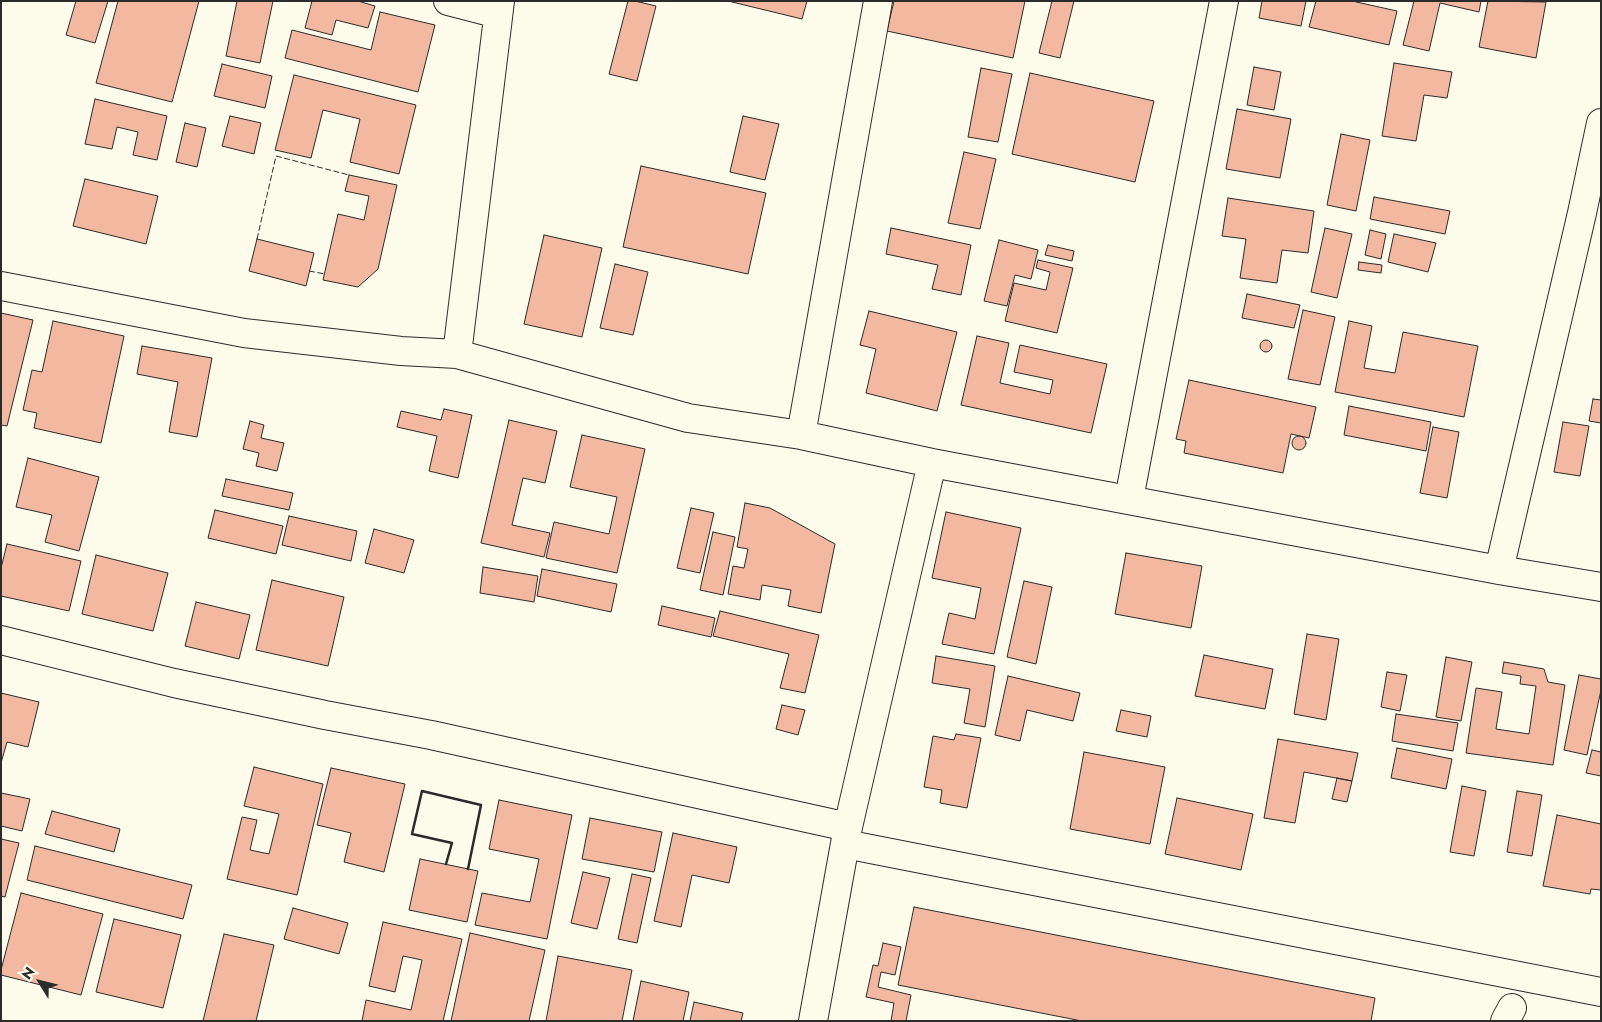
<!DOCTYPE html>
<style>
body{margin:0}
#map{position:relative;width:1602px;height:1022px;overflow:hidden;background:#fdfbea;font-family:Jost,sans-serif}
canvas{display:block}
.frame{position:absolute;inset:0;border:2px solid #2b2b2b;pointer-events:none}
.north{position:absolute;left:15px;top:957px;width:50px;height:50px;-webkit-text-stroke:4px #fdfbea;paint-order:stroke;rotate:306deg;font-size:14px;font-weight:700;line-height:20px;text-align:center;color:#2b2b2b}
.north::after{content:'';display:block;margin:auto;width:18px;height:22px;background:#2b2b2b;clip-path:polygon(50% 0,100% 100%,50% 72%,0 100%)}
</style>
<div id="map">
<canvas width="1602" height="1022"></canvas>
<div class="frame"></div>
<div class="north">N</div>
</div>
<script>
const context = document.querySelector('canvas').getContext('2d');
context.lineJoin = 'round';
function paint(path, color) {
  context.fillStyle = color;
  context.fill(path, 'evenodd');
}
function poly(rows) {
  const path = new Path2D();
  for (const r of rows) {
    if (r.length === 3) {
      path.moveTo(r[0] + r[2], r[1]);
      path.arc(r[0], r[1], r[2], 0, 2 * Math.PI);
      continue;
    }
    path.moveTo(r[0], r[1]);
    for (let i = 2; i < r.length; i += 2) path.lineTo(r[i], r[i + 1]);
  }
  return path;
}
function strokePath(path, color, width, dash) {
  context.strokeStyle = color;
  context.lineWidth = width;
  context.lineCap = dash ? 'butt' : 'round';
  context.setLineDash(dash || []);
  context.stroke(path);
}
const building = poly([
 [76,1,108,1,95,43,66,35,76,1],
 [118,1,199,1,172,102,96,83,118,1],
 [237,1,273,1,260,63,226,56,237,1],
 [312,1,358,1,375,6,368,28,336,20,332,35,305,28,312,1],
 [628,1,635,1,656,6,637,81,609,74,628,1],
 [728,1,807,1,802,19,728,1],
 [894,1,1025,1,1013,58,887,31,894,1],
 [1052,1,1074,1,1060,58,1039,53,1052,1],
 [1262,1,1306,1,1301,26,1259,18,1262,1],
 [1316,1,1352,1,1397,11,1389,45,1309,27,1316,1],
 [1414,1,1481,1,1479,12,1440,3,1429,51,1403,45,1414,1],
 [1488,1,1546,2,1536,58,1479,47,1488,1],
 [380,12,435,25,418,92,285,58,292,30,371,50,380,12],
 [1394,63,1452,72,1447,98,1424,95,1416,141,1382,136,1394,63],
 [222,64,272,76,265,108,214,96,222,64],
 [1254,67,1281,72,1274,110,1247,105,1254,67],
 [981,68,1012,74,998,142,968,137,981,68],
 [1030,73,1154,101,1135,182,1012,154,1030,73],
 [294,75,416,105,399,174,350,162,360,119,323,110,311,158,275,150,294,75],
 [95,99,167,116,157,160,133,155,138,132,117,127,112,149,85,144,95,99],
 [1237,109,1291,119,1280,178,1226,169,1237,109],
 [230,116,261,123,254,154,222,146,230,116],
 [743,116,779,124,765,180,730,172,743,116],
 [185,123,206,128,197,167,176,162,185,123],
 [1341,134,1370,140,1356,211,1327,205,1341,134],
 [964,152,996,159,980,229,948,223,964,152],
 [641,166,766,193,748,274,623,247,641,166],
 [349,175,397,185,378,269,358,287,323,280,338,214,364,220,369,196,345,191,349,175],
 [85,179,158,196,146,244,73,226,85,179],
 [1374,197,1450,211,1445,234,1370,219,1374,197],
 [1228,198,1314,211,1308,253,1282,250,1277,283,1240,278,1246,239,1222,236,1228,198],
 [891,228,971,245,961,295,932,289,938,265,886,254,891,228],
 [1325,228,1352,234,1337,298,1311,292,1325,228],
 [1370,230,1386,234,1381,259,1365,255,1370,230],
 [1394,234,1436,243,1428,272,1388,262,1394,234],
 [544,235,602,248,582,337,524,324,544,235],
 [257,239,314,253,306,286,249,271,257,239],
 [999,240,1038,250,1031,279,1015,275,1007,306,984,301,999,240],
 [1048,245,1074,251,1072,261,1045,255,1048,245],
 [1038,260,1073,268,1057,333,1005,321,1014,283,1046,290,1050,272,1036,268,1038,260],
 [1359,262,1382,265,1381,273,1358,270,1359,262],
 [615,264,648,272,633,335,600,328,615,264],
 [1247,294,1300,305,1294,328,1242,318,1247,294],
 [1303,310,1335,317,1320,385,1288,379,1303,310],
 [869,311,957,332,937,411,866,393,876,349,860,345,869,311],
 [1,313,33,320,7,426,1,425,1,313],
 [53,321,124,336,101,443,34,428,37,413,23,410,32,370,42,372,53,321],
 [1349,321,1372,326,1364,368,1395,373,1403,332,1478,346,1464,417,1335,392,1349,321],
 [977,336,1009,343,1000,383,1050,394,1053,380,1014,372,1020,345,1107,364,1091,433,961,405,977,336],
 [1266,346,6],
 [142,346,212,358,197,437,169,432,178,382,137,374,142,346],
 [1189,380,1316,407,1309,438,1291,434,1283,473,1184,453,1186,441,1176,439,1189,380],
 [1593,399,1601,400,1601,423,1589,421,1593,399],
 [1349,406,1431,422,1426,451,1344,435,1349,406],
 [444,409,472,415,458,478,429,471,437,436,397,427,401,411,441,420,444,409],
 [509,420,557,431,545,483,523,478,512,525,550,533,544,557,481,543,509,420],
 [250,421,264,425,261,438,284,443,277,471,256,466,259,453,243,449,250,421],
 [1563,422,1589,426,1580,476,1554,472,1563,422],
 [1433,427,1459,432,1447,498,1420,493,1433,427],
 [582,435,645,449,617,573,546,558,554,522,609,534,617,497,570,487,582,435],
 [1299,443,7],
 [28,458,99,477,79,551,45,542,52,515,16,507,28,458],
 [226,479,293,493,289,510,222,496,226,479],
 [745,503,770,508,835,544,821,613,788,606,791,590,762,585,760,600,728,594,733,566,744,568,748,549,737,547,745,503],
 [691,508,714,513,700,573,677,568,691,508],
 [215,510,283,526,276,554,208,538,215,510],
 [946,512,1021,528,994,654,942,644,949,613,975,619,981,588,932,578,946,512],
 [289,516,357,531,351,561,282,545,289,516],
 [374,529,414,540,404,573,365,563,374,529],
 [713,532,735,537,723,595,700,590,713,532],
 [7,544,81,561,69,611,1,596,1,568,7,544],
 [1126,553,1202,566,1191,628,1115,614,1126,553],
 [96,555,168,573,153,631,82,614,96,555],
 [483,567,538,576,534,602,480,593,483,567],
 [542,569,617,584,611,612,537,596,542,569],
 [272,580,344,597,328,666,256,650,272,580],
 [1024,581,1052,587,1036,664,1007,657,1024,581],
 [196,602,250,615,239,659,185,646,196,602],
 [662,606,715,618,711,637,658,625,662,606],
 [720,611,819,635,805,693,780,688,789,654,713,636,720,611],
 [1307,634,1339,639,1326,720,1294,714,1307,634],
 [1204,655,1273,669,1265,709,1195,696,1204,655],
 [936,656,995,666,985,727,964,723,970,689,932,683,936,656],
 [1446,657,1472,662,1461,721,1436,717,1446,657],
 [1504,662,1544,669,1548,682,1565,685,1553,765,1466,753,1476,688,1502,692,1496,729,1529,734,1536,686,1520,684,1521,676,1502,673,1504,662],
 [1387,672,1407,675,1400,711,1381,707,1387,672],
 [1579,675,1601,679,1601,690,1587,755,1564,750,1579,675],
 [1008,676,1080,693,1073,721,1027,710,1020,741,995,735,1008,676],
 [1,693,39,702,28,747,7,742,1,763,1,693],
 [782,705,805,710,798,735,776,729,782,705],
 [1121,710,1151,716,1147,737,1116,731,1121,710],
 [1396,714,1458,723,1453,751,1392,741,1396,714],
 [956,734,981,738,967,808,940,803,942,790,924,787,933,736,954,740,956,734],
 [1278,739,1358,753,1352,781,1304,772,1295,823,1264,818,1278,739],
 [1397,748,1452,759,1446,789,1391,778,1397,748],
 [1592,750,1601,752,1601,776,1586,773,1592,750],
 [1084,752,1165,767,1150,844,1070,829,1084,752],
 [254,767,323,784,297,895,227,879,242,817,257,820,250,850,269,854,279,814,244,806,254,767],
 [331,768,405,784,384,872,344,862,351,833,317,825,331,768],
 [1337,778,1352,781,1347,802,1332,799,1337,778],
 [1462,786,1486,791,1474,856,1450,852,1462,786],
 [1517,791,1542,795,1532,856,1507,852,1517,791],
 [1,793,30,799,22,831,1,826,1,793],
 [1177,798,1253,814,1241,870,1165,854,1177,798],
 [499,800,572,815,547,939,475,925,482,893,530,902,539,859,489,849,499,800],
 [52,811,120,829,114,852,45,834,52,811],
 [1557,815,1601,824,1601,890,1591,889,1590,894,1543,886,1557,815],
 [590,818,662,832,654,872,582,859,590,818],
 [673,833,737,847,729,883,692,875,681,927,654,921,673,833],
 [1,839,19,843,5,897,1,896,1,839],
 [35,846,192,885,183,919,27,880,35,846],
 [420,859,478,871,467,922,409,910,420,859],
 [583,872,610,878,597,929,571,923,583,872],
 [632,874,651,878,637,943,618,939,632,874],
 [21,893,103,914,81,995,1,975,1,970,21,893],
 [914,907,1375,998,1371,1021,1082,1021,898,985,914,907],
 [293,908,348,923,339,954,284,939,293,908],
 [114,919,181,935,163,1008,96,992,114,919],
 [383,922,462,939,443,1021,362,1021,366,1000,411,1010,422,960,403,956,395,992,369,986,383,922],
 [470,933,545,950,529,1021,451,1021,470,933],
 [224,934,274,945,256,1021,203,1021,224,934],
 [883,943,901,947,895,975,881,972,878,987,911,995,906,1021,891,1021,894,1003,866,997,873,965,878,966,883,943],
 [558,956,632,970,622,1021,546,1021,558,956],
 [641,981,689,992,683,1021,633,1021,641,981],
 [694,1002,743,1013,741,1021,690,1021,694,1002]
]);
paint(building, '#f2b8a0');
strokePath(building, '#2b2b2b', 1);
const street = poly([
 [448,1,498,14],
 [1,286,244,333,401,351,457,354,688,418,801,435,932,463,1499,570,1601,587],
 [457,354,500,1],
 [801,435,878,1],
 [1129,499,1224,1],
 [1499,570,1582,213,1601,123],
 [1,640,174,683,325,715,431,735,848,827],
 [845,844,1601,992],
 [813,1021,848,827,932,463],
 [1505,1021,1512,1008]
]);
strokePath(street, '#2b2b2b', 30);
strokePath(street, '#fdfbea', 28);
strokePath(poly([
 [257,239,276,156,349,175],
 [309,271,325,274]
]), '#2b2b2b', 1, [6, 2.5]);
strokePath(poly([
 [446,864,452,843,412,834,422,791,481,805,468,869]
]), '#2b2b2b', 2.5);
</script>
